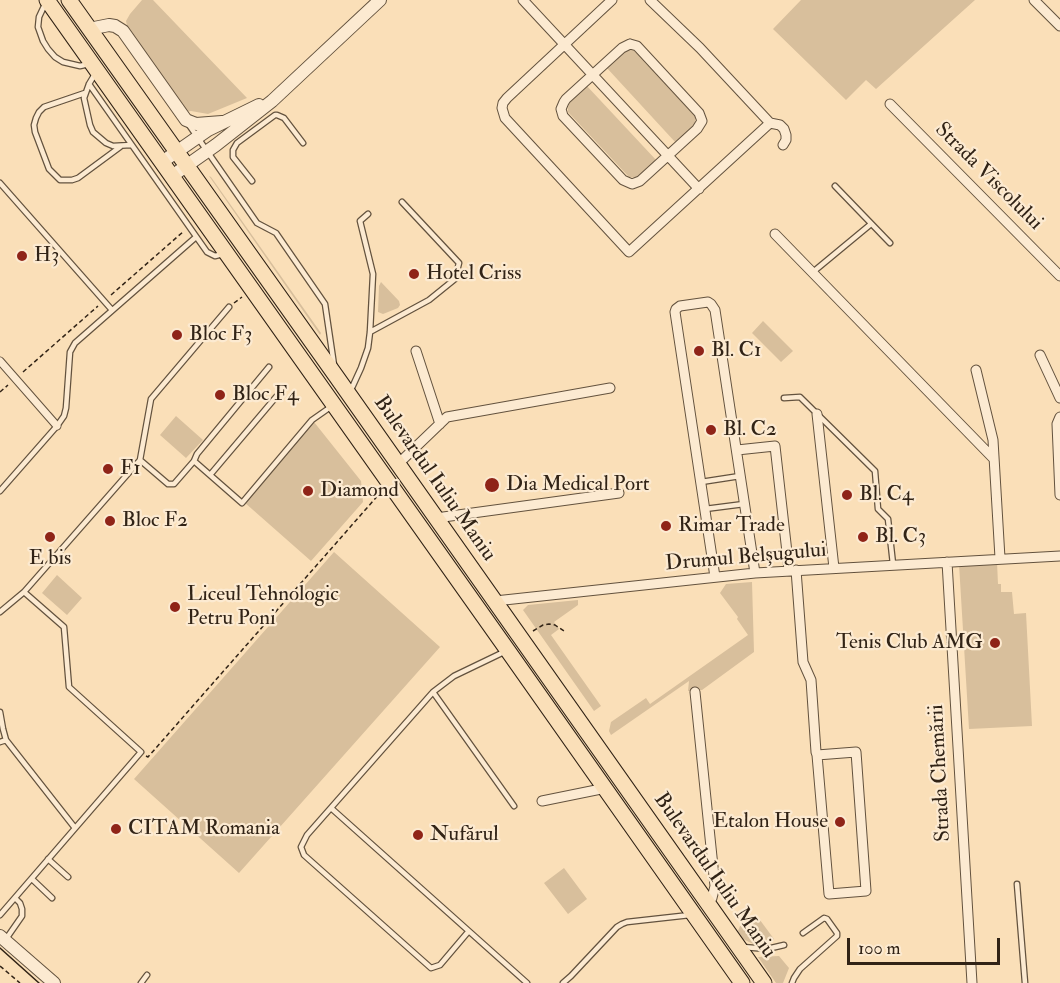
<!DOCTYPE html>
<meta charset="utf-8">
<style>
body{margin:0}
#map{position:relative;width:1060px;height:983px;overflow:hidden;background:#fadfb8;font-family:"IM FELL Double Pica",serif}
canvas{display:block}
.scale{position:absolute;left:847px;top:938px;width:153px;height:27px;box-sizing:border-box;border:3px solid #312316;border-top:0;padding-left:8px;font-size:18px;line-height:21px;white-space:nowrap;color:#312316;-webkit-text-stroke:4px #fcead1;paint-order:stroke}
</style>
<div id="map">
<canvas width="1060" height="983"></canvas>
<div class="scale">100 m</div>
</div>
<script>
const context = document.querySelector('canvas').getContext('2d');
context.lineJoin = 'round';
function paint(path, color) {
  context.fillStyle = color;
  context.fill(path, 'evenodd');
}
function poly(rows) {
  const path = new Path2D();
  for (const r of rows) {
    path.moveTo(r[0], r[1]);
    for (let i = 2; i < r.length; i += 2) path.lineTo(r[i], r[i + 1]);
  }
  return path;
}
function strokePath(path, color, width, dash) {
  context.strokeStyle = color;
  context.lineWidth = width;
  context.lineCap = dash ? 'butt' : 'round';
  context.setLineDash(dash || []);
  context.stroke(path);
}
function write(font, color, halo, rows, align = 'center') {
  context.font = font + ' "IM FELL Double Pica",serif';
  context.lineWidth = 4.5;
  context.setLineDash([]);
  context.textBaseline = 'middle';
  context.strokeStyle = halo;
  context.fillStyle = color;
  for (const [text, x, y, turn = 0] of rows) {
    context.save();
    context.translate(x, y);
    context.rotate((+turn || 0) * Math.PI / 180);
    context.textAlign = isNaN(turn) ? turn : align;
    if (halo) context.strokeText(text, 0, 0);
    context.fillText(text, 0, 0);
    context.restore();
  }
}
paint(poly([
 [142,0,153,0,247,98,208,114,191,111,186,112,128,30,126,21,130,14],
 [801,0,975,0,876,89,866,80,846,100,773,29],
 [631,50,634,51,695,116,695,123,692,128,676,143,606,67,625,51],
 [586,85,657,161,639,177,629,177,568,112,568,108,570,101],
 [209,176,211,177,321,333,320,335],
 [381,282,399,301,400,305,398,308,383,314,378,312,379,286],
 [763,321,793,351,781,362,752,333],
 [176,416,203,440,186,458,160,435],
 [314,422,361,481,363,502,311,561,244,502],
 [334,552,440,647,239,873,134,779],
 [997,562,998,584,1001,584,1001,592,1012,592,1014,614,1026,613,1032,726,969,729,959,564],
 [57,575,82,598,67,615,42,593],
 [752,582,754,652,702,690,688,691,689,681,611,735,609,731,611,722,646,698,650,704,748,635,737,619,738,617,720,593,726,584],
 [578,600,578,605,554,622,559,629,551,635,601,706,594,711,523,610,528,605],
 [564,868,587,899,568,914,544,883],
 [757,916,774,939,772,942,765,945,758,946,749,942,743,939,738,931,740,926,746,921],
 [779,956,789,968,783,983,776,983,758,957]
]), '#d8bf9c');
const service = poly([
 [46,2,39,17,38,27,43,41,48,49,55,57,63,62,80,66,89,64],
 [95,74,89,84,84,98,90,125,93,132,106,143,113,146,131,145],
 [89,84,207,252,215,256,223,254],
 [85,93,44,107,39,112,36,118,34,125,35,132,49,169,60,180,72,180,78,178,120,147],
 [189,125,257,223,276,233,325,304,334,365],
 [252,181,233,157,233,150,237,143,275,115,277,115,284,118,303,143],
 [0,183,112,310],
 [835,186,890,243],
 [813,272,871,224],
 [370,332,429,300,455,279,459,263,402,202],
 [350,392,361,368,368,348,370,332,373,274,360,221,368,214],
 [784,398,800,397,875,471,878,509,888,519,893,564],
 [140,460,168,484,174,484,194,461,197,454,269,367],
 [194,461,242,503,312,420,332,406],
 [210,475,276,397],
 [701,482,740,476],
 [0,491,57,426,64,416,66,408,70,352,75,343,196,237],
 [705,509,744,504],
 [0,612,24,592,140,460,151,399,229,307],
 [433,692,514,806],
 [0,712,3,729,6,740],
 [0,742,6,740,75,828],
 [331,808,527,983],
 [48,859,68,877],
 [32,879,52,898],
 [1017,884,1025,983],
 [0,915,141,752,69,687,64,627,24,592],
 [468,932,440,965,431,968,304,855,301,847,307,835,433,692,454,676,506,651],
 [6,939,22,916,22,909,20,903,15,898],
 [743,947,767,949,784,945],
 [141,983,147,975],
 [563,983,571,976,617,927,622,924,627,922,690,915],
 [792,983,794,978,800,969,837,936,837,933,827,919,824,918,803,933]
]);
const pedestrian = poly([
 [0,361,57,426]
]);
const minor = poly([
 [523,0,699,189],
 [612,0,507,98,503,103,502,108,505,118,629,252,770,123,780,125,784,129,786,135,786,140,783,145],
 [650,0,700,48,770,123],
 [1034,0,1060,26],
 [630,44,637,46,699,113,702,121,697,129,640,181,632,184,623,180,563,116,561,109,564,102,566,99,622,48,630,44],
 [890,104,1060,276],
 [775,234,994,459],
 [416,351,440,424],
 [1040,355,1060,398],
 [976,370,993,440,1000,558],
 [817,414,834,568],
 [1060,417,1057,424,1060,495],
 [737,450,775,446,789,570],
 [398,464,447,417,610,388],
 [436,518,619,493],
 [947,562,972,983],
 [796,570,803,662,811,680,816,752,817,755,829,894,866,891,856,752,817,755],
 [715,577,675,312,676,309,680,306,708,302,711,304,715,310,755,573],
 [495,601,755,573,1060,556],
 [695,692,715,886,712,898,707,904],
 [542,801,606,788]
]);
const tertiary = poly([
 [89,29,109,25,115,26,123,31,186,120,196,124,222,122],
 [162,162,208,130,259,105],
 [172,176,216,145,272,101,380,0],
 [0,936,54,983]
]);
const primary = poly([
 [47,0,506,648,742,983],
 [69,0,336,376,764,983]
]);
strokePath(service, '#63523e', 7);
strokePath(pedestrian, '#63523e', 9);
strokePath(minor, '#63523e', 11);
strokePath(tertiary, '#63523e', 14);
strokePath(primary, '#312316', 17);
strokePath(poly([
 [111,295,184,231],
 [234,303,242,297],
 [23,372,98,306],
 [0,392,8,385],
 [533,631,543,625,549,624,555,625,564,631],
 [146,756,148,757,381,492],
 [0,966,20,983]
]), '#312316', 1.5, [4.5, 3]);
strokePath(service, '#fcead1', 4.5);
strokePath(pedestrian, '#fcead1', 7);
strokePath(minor, '#fcead1', 9);
strokePath(tertiary, '#fcead1', 12);
strokePath(primary, '#fadfb8', 15);
strokePath(poly([
 [0,948,39,983]
]), '#312316', 1.5);
for (const [x, y, r, color] of [
 [22,256,6,"#8f2418"],
 [414,274,6,"#8f2418"],
 [177,335,6,"#8f2418"],
 [699,351,6,"#8f2418"],
 [220,395,6,"#8f2418"],
 [711,430,6,"#8f2418"],
 [108,469,6,"#8f2418"],
 [492,485,8,"#8f2418"],
 [308,491,6,"#8f2418"],
 [847,495,6,"#8f2418"],
 [110,521,6,"#8f2418"],
 [666,526,6,"#8f2418"],
 [50,537,6,"#8f2418"],
 [863,537,6,"#8f2418"],
 [175,607,6,"#8f2418"],
 [995,643,6,"#8f2418"],
 [840,822,6,"#8f2418"],
 [116,829,6,"#8f2418"],
 [418,835,6,"#8f2418"]
]) {
  const dot = new Path2D();
  dot.arc(x, y, r, 0, 2 * Math.PI);
  context.fillStyle = color;
  context.fill(dot);
  strokePath(dot, '#fcead1', 2);
}
write('21px', '#312316', '#fcead1', [
 ["Strada Viscolului",988,177,45],
 ["Bulevardul Iuliu Maniu",434,479,55],
 ["Drumul Belșugului",746,558,-5],
 ["Strada Chemării",941,773,-93],
 ["Bulevardul Iuliu Maniu",714,876,55]
]);
write('21px', '#312316', '#fcead1', [
 ["H3",34,256],
 ["Hotel Criss",426,274],
 ["Bloc F3",189,335],
 ["Bl. C1",711,351],
 ["Bloc F4",232,395],
 ["Bl. C2",723,430],
 ["F1",120,469],
 ["Dia Medical Port",506,485],
 ["Diamond",320,491],
 ["Bl. C4",859,495],
 ["Bloc F2",122,521],
 ["Rimar Trade",678,526],
 ["Bl. C3",875,537],
 ["E bis",50,559,"center"],
 ["Liceul Tehnologic",187,595],
 ["Petru Poni",187,619],
 ["Tenis Club AMG",983,643,"right"],
 ["Etalon House",828,822,"right"],
 ["CITAM Romania",128,829],
 ["Nufărul",430,835]
], 'left');
</script>
